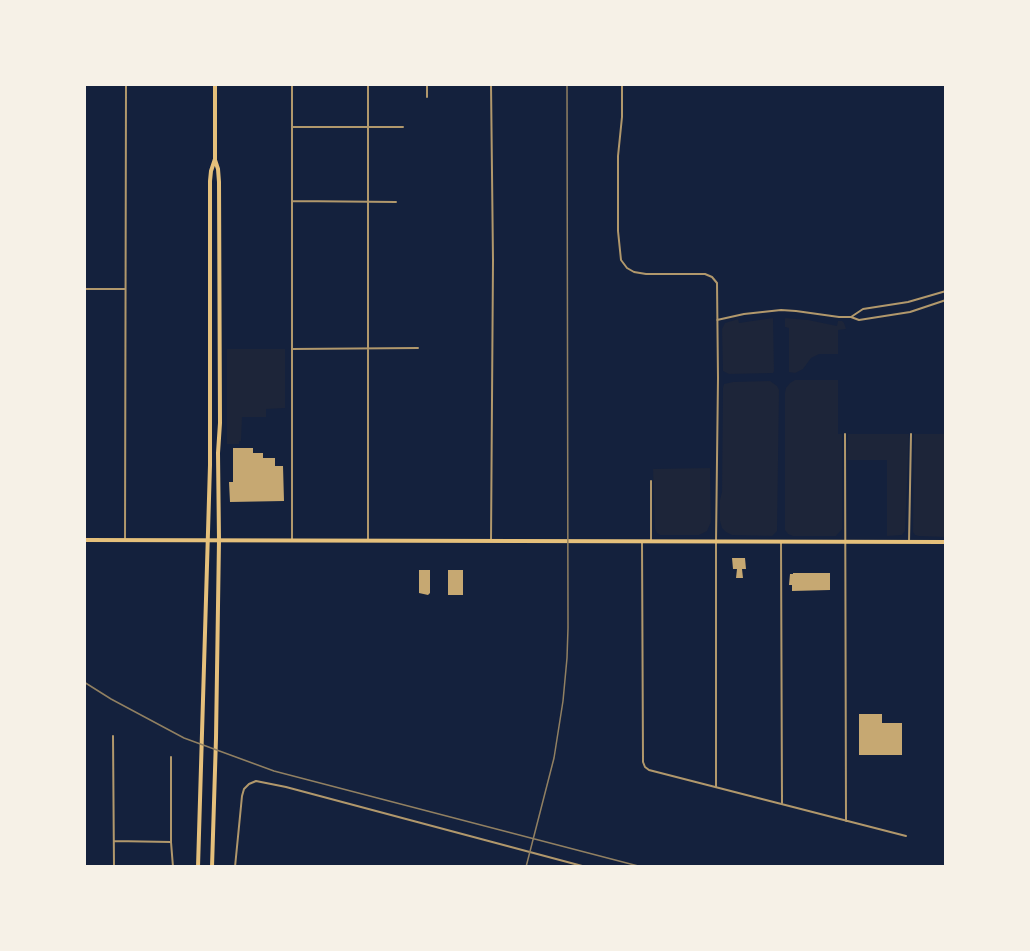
<!DOCTYPE html>
<style>
body{margin:0}
#map{position:relative;width:1030px;height:951px;overflow:hidden;background:#14213d;font-family:"Alegreya Sans",sans-serif}
canvas{display:block}
.frame{position:absolute;inset:0;border:86px solid #f6f1e7;pointer-events:none}
</style>
<div id="map">
<canvas width="1030" height="951"></canvas>
<div class="frame"></div>
</div>
<script>
const context = document.querySelector('canvas').getContext('2d');
context.lineJoin = 'round';
function paint(path, color) {
  context.fillStyle = color;
  context.fill(path, 'evenodd');
}
function poly(rows) {
  const path = new Path2D();
  for (const r of rows) {
    path.moveTo(r[0], r[1]);
    for (let i = 2; i < r.length; i += 2) path.lineTo(r[i], r[i + 1]);
  }
  return path;
}
function strokePath(path, color, width, dash) {
  context.strokeStyle = color;
  context.lineWidth = width;
  context.lineCap = dash ? 'butt' : 'round';
  context.setLineDash(dash || []);
  context.stroke(path);
}
paint(poly([
 [773,318,774,371,773,373,729,374,723,371,722,329,725,323,738,319,739,323],
 [785,318,808,320,837,326,838,321,842,321,844,323,846,329,838,330,838,354,819,354,811,358,803,369,795,373,789,372,789,328,785,327],
 [227,349,285,349,285,408,266,409,266,417,242,417,241,441,239,441,239,444,227,444],
 [795,380,838,380,838,434,842,434,842,529,836,536,793,536,788,534,785,530,785,393,786,388,790,383],
 [770,381,777,386,779,390,777,531,772,536,732,535,726,532,722,528,720,521,720,500,722,492,723,388,724,384,733,382],
 [848,434,909,434,905,531,902,535,887,536,887,460,847,460],
 [914,434,946,434,946,537,919,536,915,535,913,532],
 [710,468,711,522,707,531,699,535,660,535,657,533,655,529,653,469]
]), '#1d2539');
paint(poly([
 [233,448,253,448,253,453,263,453,263,458,275,458,275,466,283,466,284,501,230,502,229,482,233,482],
 [732,558,745,558,746,569,742,569,743,578,736,578,737,569,733,569],
 [419,570,430,570,430,593,428,595,419,593],
 [448,570,463,570,463,595,448,595],
 [793,573,830,573,830,590,792,591,792,585,789,585,790,574,793,574],
 [859,714,882,714,882,723,902,723,902,755,859,755]
]), '#c6a872');
strokePath(poly([
 [292,84,292,540],
 [427,84,427,97],
 [622,84,622,117,618,156,618,231,621,260,627,268,634,272,646,274,705,274,712,277,717,283,718,378,716,542,716,787],
 [292,127,403,127],
 [292,201,396,202],
 [84,289,125,289],
 [851,317,863,309,908,302,946,291],
 [717,320,744,314,781,310,796,311,839,317,851,317,859,320,910,312,946,300],
 [292,349,418,348],
 [845,434,846,821],
 [125,540,126,84],
 [368,540,368,84],
 [491,540,493,261,491,84],
 [651,541,651,481],
 [642,542,643,762,645,767,649,770,906,836],
 [781,542,782,803],
 [909,542,911,434],
 [113,736,114,867],
 [171,757,171,842,173,867],
 [114,841,171,842],
 [235,867,242,796,244,789,249,784,256,781,286,787,586,867]
]), '#b1986c', 2);
strokePath(poly([
 [198,867,210,465,210,181,211,171,215,159,215,84],
 [212,867,216,738,219,540,218,453,220,423,219,182,218,169,215,160]
]), '#e5c07b', 4);
strokePath(poly([
 [84,540,946,542]
]), '#e5c07b', 4);
strokePath(poly([
 [84,682,111,699,184,738,274,771,642,867],
 [526,867,554,758,563,701,567,658,568,628,567,84]
]), '#918062', 1.5);
</script>
